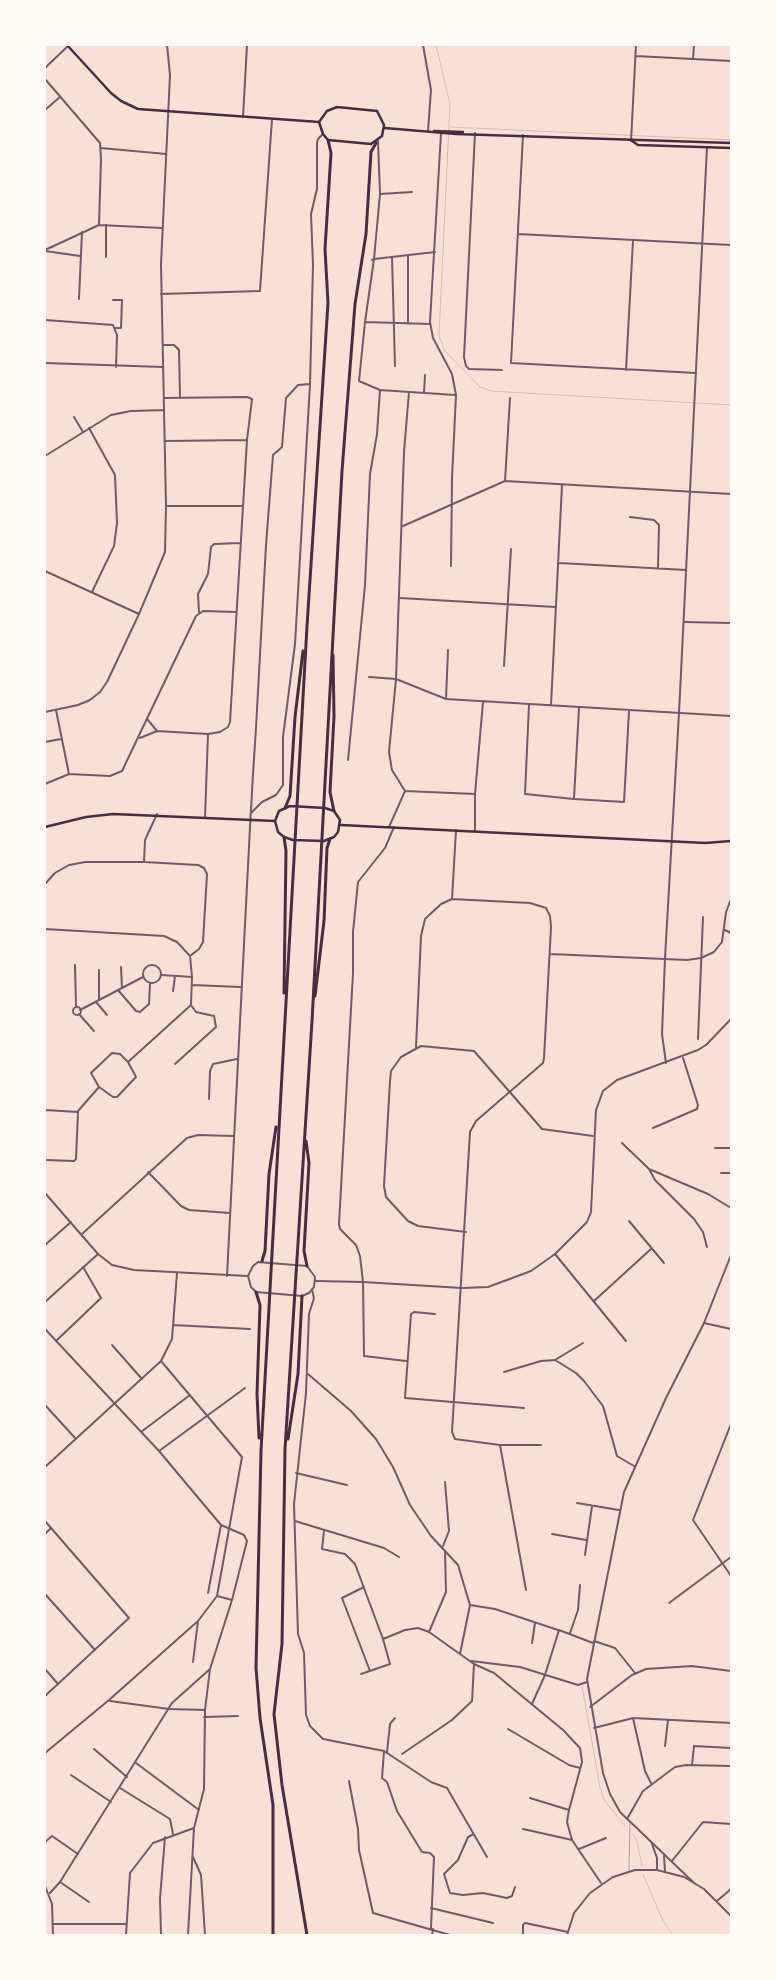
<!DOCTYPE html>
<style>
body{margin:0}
#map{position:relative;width:776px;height:1980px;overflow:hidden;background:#f7e1d7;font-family:"Golos Text",sans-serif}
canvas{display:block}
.frame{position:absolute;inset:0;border:46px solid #fffaf5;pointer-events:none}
</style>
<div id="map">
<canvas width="776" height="1980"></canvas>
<div class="frame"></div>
</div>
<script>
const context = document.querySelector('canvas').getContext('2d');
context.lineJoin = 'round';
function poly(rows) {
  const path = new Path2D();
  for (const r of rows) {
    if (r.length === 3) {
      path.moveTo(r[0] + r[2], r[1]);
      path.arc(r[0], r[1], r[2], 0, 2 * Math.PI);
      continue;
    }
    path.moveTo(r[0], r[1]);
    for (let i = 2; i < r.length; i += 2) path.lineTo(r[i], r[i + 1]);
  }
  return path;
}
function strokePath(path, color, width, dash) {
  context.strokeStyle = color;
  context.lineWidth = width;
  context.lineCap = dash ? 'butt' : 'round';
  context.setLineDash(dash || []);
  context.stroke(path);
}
strokePath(poly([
 [436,45,450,104,439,336,445,351,480,387,491,391,731,405],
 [450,127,731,140],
 [582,1686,600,1787,604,1800,625,1826],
 [633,1834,637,1841,642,1866],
 [643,1874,663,1921,673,1935]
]), '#dcb8b0', 1);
strokePath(poly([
 [629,1870,630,1823]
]), '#755966', 0.5);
strokePath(poly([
 [423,45,431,90,428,131],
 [693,59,694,45],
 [45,79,100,143,101,159,99,225],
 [45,110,60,97],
 [243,117,247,45],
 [441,133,430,322,433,338,452,374,456,395,452,478,451,566],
 [475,133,464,357,466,366,469,369,502,370],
 [523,135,511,363,696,373],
 [378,141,380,194,412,192],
 [101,148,166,154],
 [380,194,374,259,435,252],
 [518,234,731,245],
 [45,250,99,225,162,228],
 [45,251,80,256],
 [106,257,106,225],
 [392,257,395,366],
 [161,294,260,291,272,119],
 [79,299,82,232],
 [113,300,122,300,121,328,115,328],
 [45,320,113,325,117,335,116,367],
 [365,322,430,324],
 [408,324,408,255],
 [163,345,174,345,179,350,180,397],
 [45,363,163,367],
 [626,370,633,241],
 [310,384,313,265,311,214,317,189,317,143,318,139,323,134],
 [380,390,455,395],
 [424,393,425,375],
 [74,417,83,432],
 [89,428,115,475,117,523,114,546,92,592],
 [165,441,247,440],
 [45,456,111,415,131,411,164,410],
 [505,481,510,398],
 [167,506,242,506],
 [630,517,654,520,659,525,658,568],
 [403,526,505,481,731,494],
 [559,563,686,570],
 [45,571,139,614],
 [400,598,555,607],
 [199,612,198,594,208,574,211,547,214,544,240,543],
 [684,622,731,623],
 [504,666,511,549],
 [369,677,396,679,446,699,731,716],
 [446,699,448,650],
 [529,705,525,794,574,799,624,802,629,711],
 [551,705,562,485],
 [56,710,69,774],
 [45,712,78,705,90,700,100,692,107,682,139,614,165,552,166,506,161,264,170,75,167,45],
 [148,720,157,731],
 [140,738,157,731,208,734,220,732,228,727,230,722,247,440,252,399,247,397,164,398],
 [45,742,61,739],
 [348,760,365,585,370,474,377,434,380,390,359,381,365,322,374,259,372,260],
 [45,784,69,774,110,776,122,771,196,616,203,611,236,612],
 [405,791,392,770,389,752,396,679,404,452,409,392],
 [405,791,475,794],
 [574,798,579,708],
 [205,817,208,734],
 [389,827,405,791],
 [394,827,385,848,358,882,353,932,353,973,339,1224,340,1229,356,1245,360,1256,363,1282,364,1356,406,1361],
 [475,831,475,794,483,702],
 [144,862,145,840,157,814],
 [45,884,55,873,69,865,85,862,144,862,198,865,204,868,207,874,203,942,199,949,190,956],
 [452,899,456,830],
 [45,929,164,936,177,942,190,956,192,977,191,1005,128,1062],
 [725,930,731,933],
 [550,954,687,960,701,958,714,952,722,942,726,912,731,899],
 [152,974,9],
 [75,965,76,1007],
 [121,967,122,988],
 [162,975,192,977],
 [731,977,731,1002],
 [192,985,241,987],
 [118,990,136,1011,140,1012,149,1004,150,983],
 [173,991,175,976],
 [99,1000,99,970],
 [96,1002,107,1015],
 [77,1011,4],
 [80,1010,143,977],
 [79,1014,94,1031],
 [698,1039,703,917],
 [416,1047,421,936,425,919,441,904,452,899,530,903,546,908,550,916,551,927,544,1058,543,1063,476,1121,470,1132,452,1432,455,1439,500,1445,526,1590],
 [112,1053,120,1054,128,1062,136,1077,117,1097,113,1097,99,1087,91,1073,112,1053],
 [175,1064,216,1027,214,1016,196,1012,191,1005],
 [209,1099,210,1071,213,1064,237,1059],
 [45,1110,78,1112,76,1159,74,1161,45,1160],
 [78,1111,99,1087],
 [653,1128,697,1109,698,1105,683,1058],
 [622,1143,649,1169,708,1194,731,1208],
 [715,1148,731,1148],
 [649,1169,655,1180,694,1219,703,1232,707,1247],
 [148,1172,181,1206,189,1210,230,1213],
 [721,1173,731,1173],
 [629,1221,664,1263],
 [466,1232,418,1226,408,1221,386,1197,384,1186,390,1081,391,1071,401,1057,421,1046,474,1051,542,1129,593,1136],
 [82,1234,187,1138,198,1135,233,1136],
 [45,1245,71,1222],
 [555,1254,626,1341],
 [227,1276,250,827,253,774,256,728,266,545,273,455,282,447,286,398,298,385,310,384,295,644,283,737,283,785,276,795,262,802,251,813],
 [312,1290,314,1298,309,1314,306,1393,294,1504,298,1634,304,1653,306,1715,310,1726,323,1739,384,1751,431,1782,447,1788,487,1857],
 [594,1301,651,1249],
 [45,1302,98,1254],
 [435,1314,414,1312,411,1314,405,1398,524,1408],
 [704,1323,731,1329],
 [173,1325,250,1329],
 [45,1329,159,1451,221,1525,244,1535,247,1541,232,1600,210,1669,205,1710,204,1789,194,1828,153,1843,130,1873,126,1935],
 [56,1341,101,1298,83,1267],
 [112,1345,142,1379],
 [555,1360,583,1343],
 [504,1372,541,1361,555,1360,576,1373,584,1381,603,1406,617,1456,634,1466],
 [308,1374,351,1411,376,1439,393,1467,410,1505,431,1536,458,1565,470,1605,460,1654],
 [45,1405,75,1438],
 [731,1424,693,1520,731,1576],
 [141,1432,190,1395],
 [500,1445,541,1445],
 [159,1451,245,1388],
 [45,1467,161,1361,172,1339,177,1273],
 [296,1473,347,1485],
 [577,1503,619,1510],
 [45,1521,129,1618,45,1696],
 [295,1521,384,1548,399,1557],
 [324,1531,322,1549,345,1554,355,1564,383,1639],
 [45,1534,51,1528],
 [552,1534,586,1540],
 [443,1546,449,1531,445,1482],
 [585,1555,592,1506],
 [364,1587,342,1598,370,1671],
 [208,1593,221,1525],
 [45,1594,95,1650],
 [217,1596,232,1600],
 [669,1603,731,1557],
 [470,1605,495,1609,558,1630],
 [429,1632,446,1592,445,1551],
 [570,1633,578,1610,580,1585],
 [594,1641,615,1648,635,1673],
 [532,1643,535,1623],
 [471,1661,520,1667,578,1685,587,1682],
 [193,1662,198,1621],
 [45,1669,58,1684],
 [361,1674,390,1664,383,1639,405,1630,418,1628,429,1632,474,1664,494,1673,563,1730,580,1748,582,1762,569,1810],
 [110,1701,169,1709,205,1710],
 [532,1704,545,1675,559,1630,593,1643],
 [590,1707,632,1675,646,1669,692,1666,731,1671],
 [204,1717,238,1716],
 [633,1718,645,1771,651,1783],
 [594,1728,633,1718,731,1723],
 [508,1729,569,1765,580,1768],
 [665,1746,668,1720],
 [94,1749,127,1777],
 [384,1751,382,1778,387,1782,397,1811,422,1852,430,1853,434,1857,431,1928],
 [387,1752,390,1724,395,1718],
 [45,1753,109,1700,198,1621,217,1596,242,1457,161,1361],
 [402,1754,452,1720,472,1701,474,1664],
 [136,1763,199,1810],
 [692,1765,694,1746,731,1748],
 [71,1775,111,1802],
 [349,1781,358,1829,359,1850,373,1913,450,1935],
 [120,1788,170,1819,173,1834],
 [530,1798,569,1810,567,1822,572,1840,601,1883],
 [627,1819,643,1791,675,1767,686,1765,731,1766],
 [523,1829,572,1840],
 [474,1834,468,1837,458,1860,444,1874,450,1893,463,1895,483,1893,507,1898,512,1896,515,1887],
 [45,1842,52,1836,78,1854],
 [579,1849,606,1838],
 [193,1857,201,1875,205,1935],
 [672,1861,703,1822,731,1824],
 [60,1882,89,1902],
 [45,1886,52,1904,53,1935],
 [50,1893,60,1882,172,1703,210,1669],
 [717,1901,731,1889],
 [431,1908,493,1923],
 [53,1924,126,1924],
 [161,1935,160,1898,165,1837],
 [188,1935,194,1828],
 [432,1935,433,1929],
 [523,1935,523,1925,525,1923,568,1932]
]), '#755966', 2);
strokePath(poly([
 [636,56,731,61],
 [45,68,68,46],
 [631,141,636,45],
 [666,1063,662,1034,665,958,679,713,707,147],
 [45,1193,98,1254,112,1265,134,1270,248,1276],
 [258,1262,307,1266,315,1277,314,1287,309,1293,302,1296,256,1292,251,1287,248,1276,253,1266,258,1262],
 [316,1281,363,1282,462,1288,488,1287,531,1271,555,1254,587,1222,591,1212,596,1110,603,1091,617,1080,698,1050,706,1045,731,1019],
 [652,1844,657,1858,657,1869],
 [664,1856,665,1871],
 [693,1882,620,1812,610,1794,603,1773,587,1679,624,1492,666,1398,704,1323,731,1255],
 [567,1935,574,1913,590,1893,613,1877,635,1870,657,1870,684,1877,704,1889,731,1916]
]), '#755966', 2);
strokePath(poly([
 [67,45,111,93,121,101,138,109,319,122],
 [337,107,377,111,384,125,382,136,371,144,328,140,323,134,319,122,327,111,337,107],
 [385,128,456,134,731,143],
 [434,131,463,132],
 [632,141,638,145,731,148],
 [290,806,325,808,334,811,340,820,338,832,334,837,324,841,293,840,284,837,278,832,275,821,279,811,290,806],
 [341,825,705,843,731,841],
 [45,827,86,817,113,814,275,821]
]), '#4a2c40', 2.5);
strokePath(poly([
 [333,655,334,716,330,792,334,811],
 [285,808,290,796,295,717,303,651],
 [284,837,286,851,284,993],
 [315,996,324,921,327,848,330,839],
 [306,1141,309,1163,304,1251,307,1266],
 [262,1261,265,1251,269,1174,276,1127],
 [256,1292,260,1305,257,1394,259,1438],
 [288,1439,298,1374,302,1296],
 [273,1935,273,1805,260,1718,256,1668,261,1451,307,626,328,303,325,249,331,153,328,140],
 [307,1935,282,1785,274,1714,282,1644,285,1449,312,1021,342,471,355,304,366,234,371,152,376,143]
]), '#4a2c40', 3);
</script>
